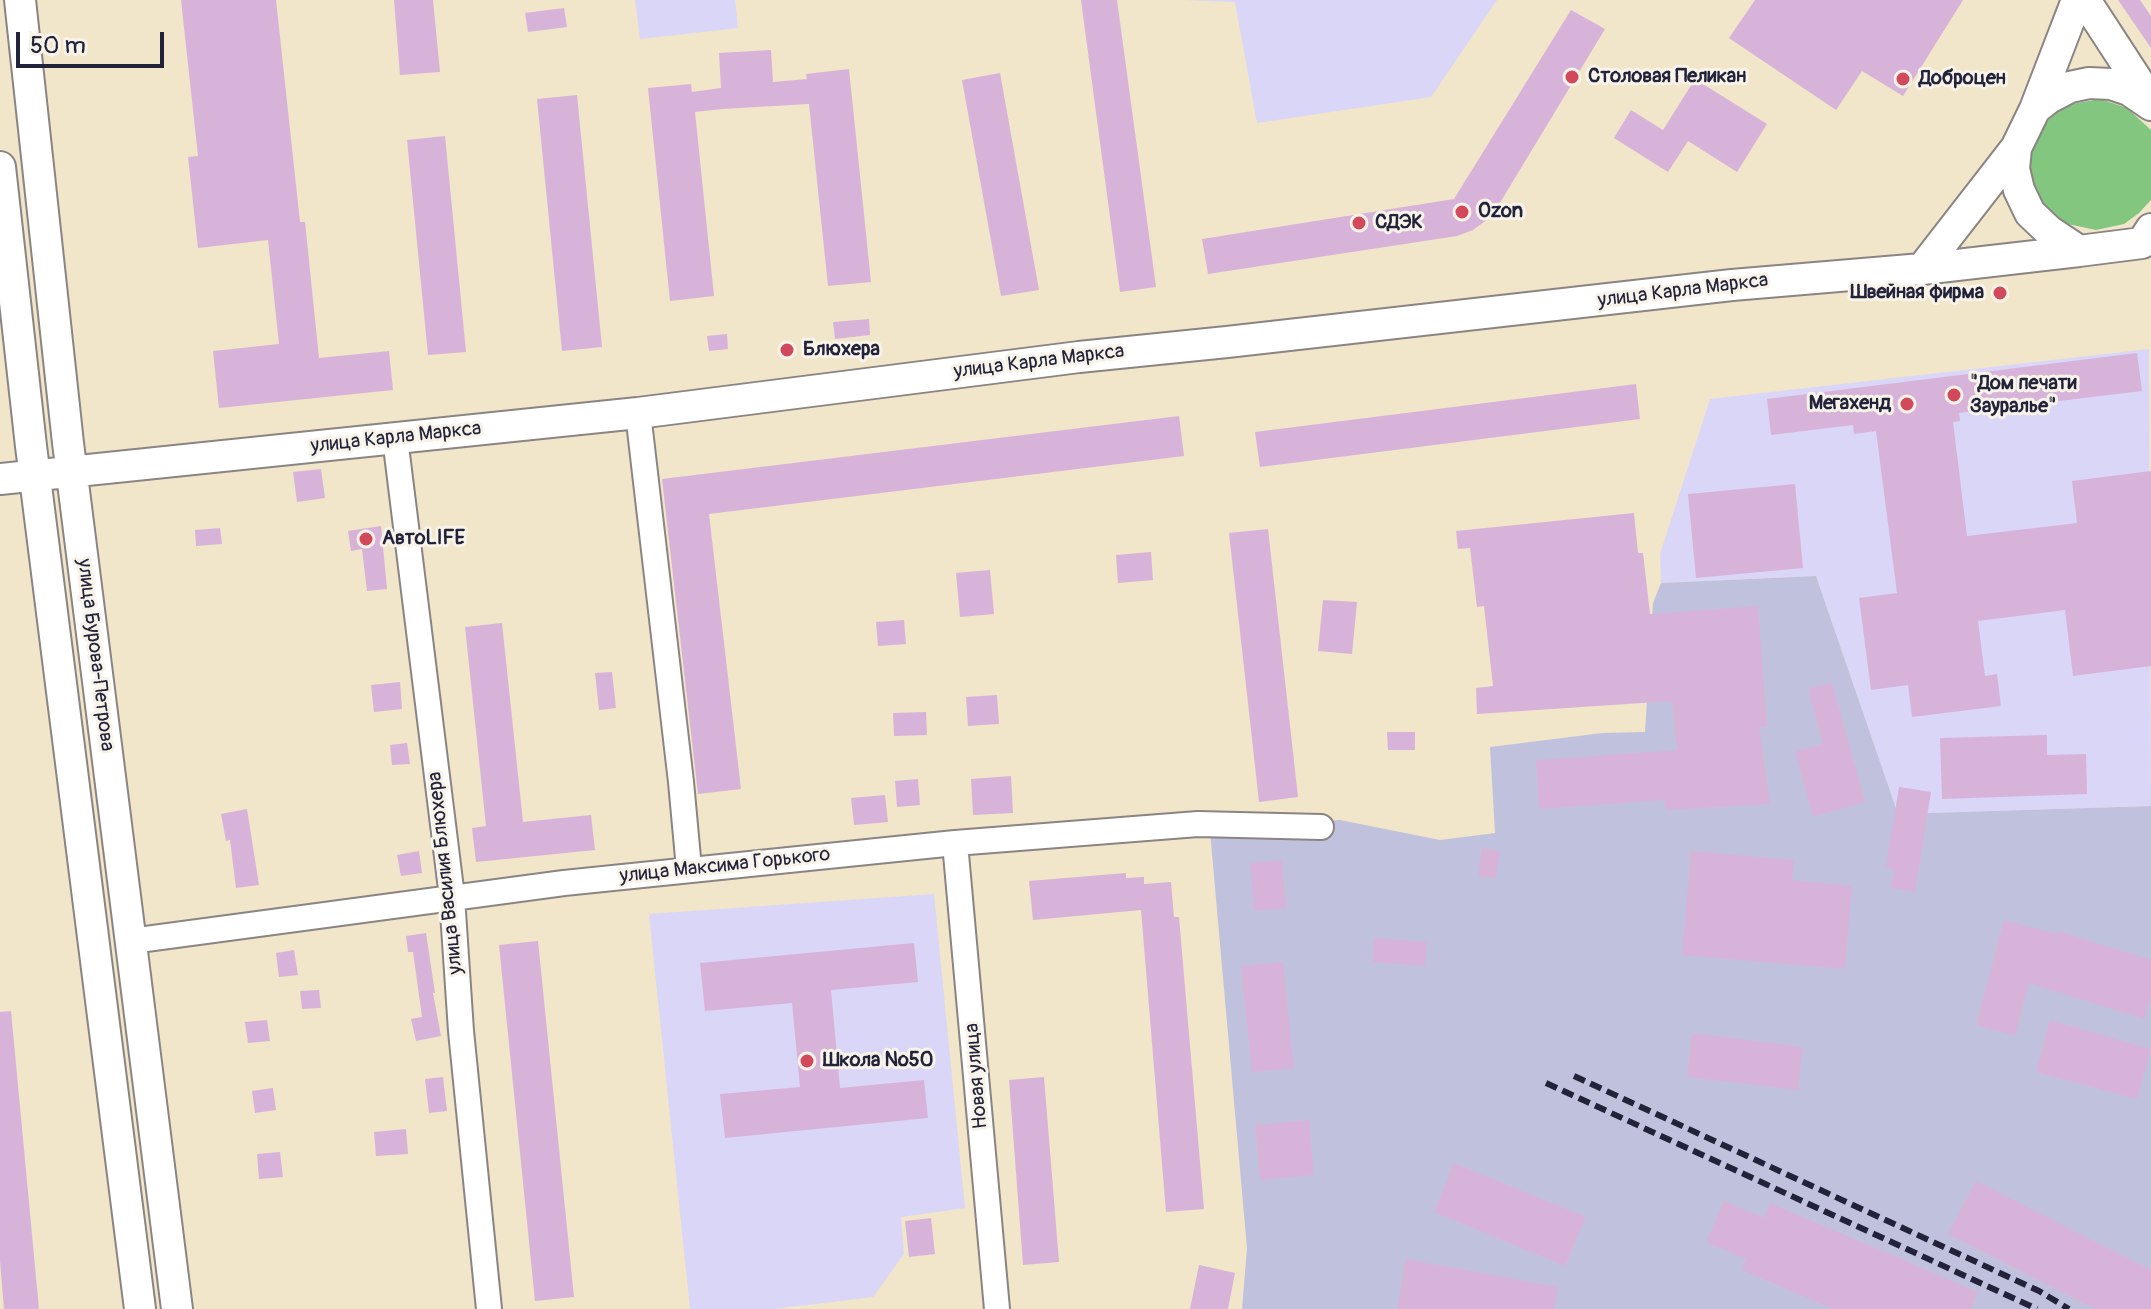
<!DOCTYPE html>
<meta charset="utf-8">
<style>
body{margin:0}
#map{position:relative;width:2151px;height:1309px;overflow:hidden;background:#f1e5ca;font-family:Pangolin,sans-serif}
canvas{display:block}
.scale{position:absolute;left:16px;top:32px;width:148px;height:36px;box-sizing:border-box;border:4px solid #22223b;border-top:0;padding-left:10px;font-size:24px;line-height:28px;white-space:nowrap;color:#22223b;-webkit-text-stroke:6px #f7f3e8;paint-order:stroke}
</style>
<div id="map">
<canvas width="2151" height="1309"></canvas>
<div class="scale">50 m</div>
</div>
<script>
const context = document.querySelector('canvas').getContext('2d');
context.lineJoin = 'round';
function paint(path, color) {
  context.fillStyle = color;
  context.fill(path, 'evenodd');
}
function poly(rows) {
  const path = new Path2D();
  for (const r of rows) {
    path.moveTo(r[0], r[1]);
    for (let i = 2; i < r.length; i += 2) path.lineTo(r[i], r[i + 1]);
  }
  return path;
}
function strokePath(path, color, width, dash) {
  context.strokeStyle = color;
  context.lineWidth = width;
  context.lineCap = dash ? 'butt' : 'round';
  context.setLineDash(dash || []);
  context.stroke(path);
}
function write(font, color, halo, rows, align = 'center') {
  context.font = font + ' Pangolin,sans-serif';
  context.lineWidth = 6;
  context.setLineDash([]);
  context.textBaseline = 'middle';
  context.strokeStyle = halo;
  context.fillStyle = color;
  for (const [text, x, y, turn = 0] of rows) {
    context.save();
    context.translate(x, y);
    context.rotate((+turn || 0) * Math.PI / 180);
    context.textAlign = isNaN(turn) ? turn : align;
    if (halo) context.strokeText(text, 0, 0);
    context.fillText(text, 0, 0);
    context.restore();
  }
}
paint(poly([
 [635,0,735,0,738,28,640,39],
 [1185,0,1497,0,1431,97,1257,123,1235,2],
 [2149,349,2151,806,1898,814,1816,576,1661,583,1660,554,1710,399],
 [934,894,965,1208,901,1217,904,1254,873,1297,774,1309,690,1309,649,914]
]), '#dad6f7');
paint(poly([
 [1816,576,1898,814,2151,806,2151,1309,1242,1309,1247,1248,1210,831,1340,820,1440,840,1495,833,1490,747,1602,733,1645,732,1653,603,1661,583]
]), '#c0c2dd');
paint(poly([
 [2100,99,2127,108,2151,130,2151,200,2139,213,2124,224,2096,230,2068,224,2045,207,2032,182,2030,163,2033,144,2042,127,2055,113,2072,104]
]), '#82c680');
paint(poly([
 [181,0,276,0,300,222,305,222,319,358,389,351,393,390,219,408,213,351,279,344,268,240,198,248,188,157,198,156],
 [394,0,433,0,440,72,400,75],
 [1081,0,1117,0,1156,287,1120,292],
 [1755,0,1963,0,1903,96,1862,71,1836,110,1729,38],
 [2118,0,2140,0,2151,16,2151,48],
 [564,8,567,27,528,32,525,13],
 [1571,10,1605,29,1492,216,1473,230,1457,236,1208,274,1202,239,1454,199],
 [771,50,773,82,807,79,806,74,849,69,871,282,828,286,809,104,722,109,695,112,714,296,670,301,648,88,691,84,692,92,721,88,719,53],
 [1000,73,1039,290,1001,296,962,80],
 [1695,79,1767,124,1737,172,1688,141,1668,172,1614,138,1631,110,1663,130],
 [577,95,602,347,562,351,537,99],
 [445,136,466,352,428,355,407,140],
 [869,319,870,335,835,339,833,322],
 [727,334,728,349,709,351,707,336],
 [2137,353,2142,391,1959,413,1960,421,1953,422,1967,536,2077,523,2072,481,2151,471,2151,666,2073,676,2065,610,1978,621,1985,676,1997,674,2001,706,1912,717,1908,685,1871,690,1859,598,1897,593,1876,431,1854,434,1853,425,1771,435,1767,399],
 [1636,384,1640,419,1260,467,1255,432],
 [1179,416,1184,456,709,514,741,789,698,794,662,479],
 [321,469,325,498,297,502,293,472],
 [1795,484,1803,568,1696,578,1688,494],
 [1634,513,1638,553,1643,553,1650,614,1758,606,1767,727,1759,727,1770,804,1666,810,1664,800,1539,809,1536,760,1677,750,1672,701,1477,714,1476,688,1493,686,1484,606,1477,607,1470,548,1458,549,1456,531],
 [381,526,387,589,367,591,362,549,351,551,348,531],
 [220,528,222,544,196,546,195,530],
 [1268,529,1298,797,1259,802,1229,533],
 [1151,552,1153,580,1118,583,1116,555],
 [990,570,994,614,960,617,956,573],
 [1323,600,1357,602,1352,654,1318,651],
 [904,620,906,644,878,646,876,622],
 [502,623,523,822,591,815,595,850,476,862,472,828,486,826,465,627],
 [612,672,616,708,599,710,595,673],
 [400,682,402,709,374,712,371,685],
 [1832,683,1865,802,1813,817,1795,751,1823,744,1808,689],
 [997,695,999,724,968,726,966,697],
 [926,712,927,735,894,736,893,713],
 [1387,732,1415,732,1415,750,1388,750],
 [2047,735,2047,755,2086,754,2087,794,1942,799,1940,738],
 [407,743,410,764,392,765,390,745],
 [1011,776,1013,813,973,815,971,779],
 [918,779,920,805,897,807,895,781],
 [1899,787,1931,792,1915,892,1891,888,1894,869,1886,867],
 [885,795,888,822,854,825,851,798],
 [247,809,259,885,236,888,230,840,226,841,221,814],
 [1482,848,1500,851,1496,878,1478,876],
 [419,851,422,873,401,876,397,855],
 [1691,851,1794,860,1792,880,1852,886,1845,969,1682,955],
 [1282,860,1286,908,1254,911,1250,863],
 [1126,873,1126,878,1144,877,1144,884,1171,882,1174,917,1179,917,1204,1209,1166,1212,1141,910,1033,920,1029,881],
 [2004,920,2057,934,2058,931,2151,960,2151,996,2144,1019,2029,983,2015,1036,1976,1025],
 [426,933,435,993,433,993,441,1036,416,1041,411,1019,422,1017,413,952,408,952,406,936],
 [1374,938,1427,942,1425,966,1372,962],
 [538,941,574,1297,535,1301,499,945],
 [914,943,918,982,831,990,840,1088,924,1080,928,1118,725,1138,720,1094,800,1087,792,1003,705,1011,700,963],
 [294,950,298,975,279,977,276,953],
 [1283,962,1294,1068,1252,1072,1241,966],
 [319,990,321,1008,302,1009,300,991],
 [11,1011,39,1309,4,1309,0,1261,0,1012],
 [267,1020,270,1041,248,1043,245,1022],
 [2050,1020,2151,1049,2137,1099,2036,1072],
 [1692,1033,1803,1047,1798,1090,1687,1077],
 [443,1077,447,1111,429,1113,425,1079],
 [1044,1077,1059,1262,1023,1265,1009,1080],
 [273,1088,276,1110,255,1113,252,1091],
 [1309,1120,1314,1175,1260,1180,1255,1125],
 [406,1129,408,1154,376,1156,374,1132],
 [280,1152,283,1177,259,1179,257,1154],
 [1454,1163,1586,1217,1565,1266,1434,1212],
 [1976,1181,2151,1270,2151,1309,2095,1309,1948,1234],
 [1724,1201,1764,1218,1770,1203,1978,1292,1971,1309,1833,1309,1742,1270,1746,1259,1706,1242],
 [931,1218,935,1254,909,1257,905,1221],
 [1406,1259,1558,1287,1554,1309,1397,1309],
 [1199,1265,1235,1273,1228,1309,1190,1309]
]), '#d8b3d9');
const minor = poly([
 [638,413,681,782,689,869],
 [395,438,452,897,461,1031,489,1309],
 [955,843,997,1309],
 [131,941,564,883,955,843,1198,824,1321,827]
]);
const major = poly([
 [20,0,68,443,177,1309],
 [2085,0,2150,100],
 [2151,105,2129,90,2111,84,2089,83,2070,87,2049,98,2035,109,2016,148,2014,169,2019,190,2030,213,2049,231,2079,251,2142,243,2151,229],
 [2035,109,2077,0],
 [0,167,31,446,140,1309],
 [1922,269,2016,148],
 [0,479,638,413,1079,357,1227,342,1732,285,1922,269,2079,251]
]);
strokePath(minor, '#8a8482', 28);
strokePath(major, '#8a8482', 34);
strokePath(minor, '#fff', 24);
strokePath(major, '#fff', 30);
strokePath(poly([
 [1574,1076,2039,1291,2069,1309],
 [1546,1083,2037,1309]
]), '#22223b', 6, [12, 6]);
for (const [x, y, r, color] of [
 [1572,77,8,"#d1495b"],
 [1903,79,8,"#d1495b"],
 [1462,212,8,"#d1495b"],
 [1359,223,8,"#d1495b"],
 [2000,293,8,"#d1495b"],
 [787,350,8,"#d1495b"],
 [1954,395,8,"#d1495b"],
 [1907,404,8,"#d1495b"],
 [366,539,8,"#d1495b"],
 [807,1061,8,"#d1495b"]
]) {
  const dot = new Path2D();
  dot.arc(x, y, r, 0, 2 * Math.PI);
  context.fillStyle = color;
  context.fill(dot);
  strokePath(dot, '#f7f3e8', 3);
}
write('bold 20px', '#22223b', '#f7f3e8', [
 ["Столовая Пеликан",1588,77],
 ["Доброцен",1919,79],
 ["Ozon",1478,212],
 ["СДЭК",1375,223],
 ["Швейная фирма",1984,293,"right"],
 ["Блюхера",803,350],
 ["\"Дом печати",1970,384],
 ["Зауралье\"",1970,407],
 ["Мегахенд",1891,404,"right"],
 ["АвтоLIFE",382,539],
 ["Школа №50",823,1061]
], 'left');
write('20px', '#22223b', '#f7f3e8', [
 ["улица Карла Маркса",1683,291,-7],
 ["улица Карла Маркса",1039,362,-7],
 ["улица Карла Маркса",396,438,-6],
 ["улица Бурова-Петрова",95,655,83],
 ["улица Максима Горького",725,866,-6],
 ["улица Василия Блюхера",446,873,-96],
 ["Новая улица",977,1076,-95]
]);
</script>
